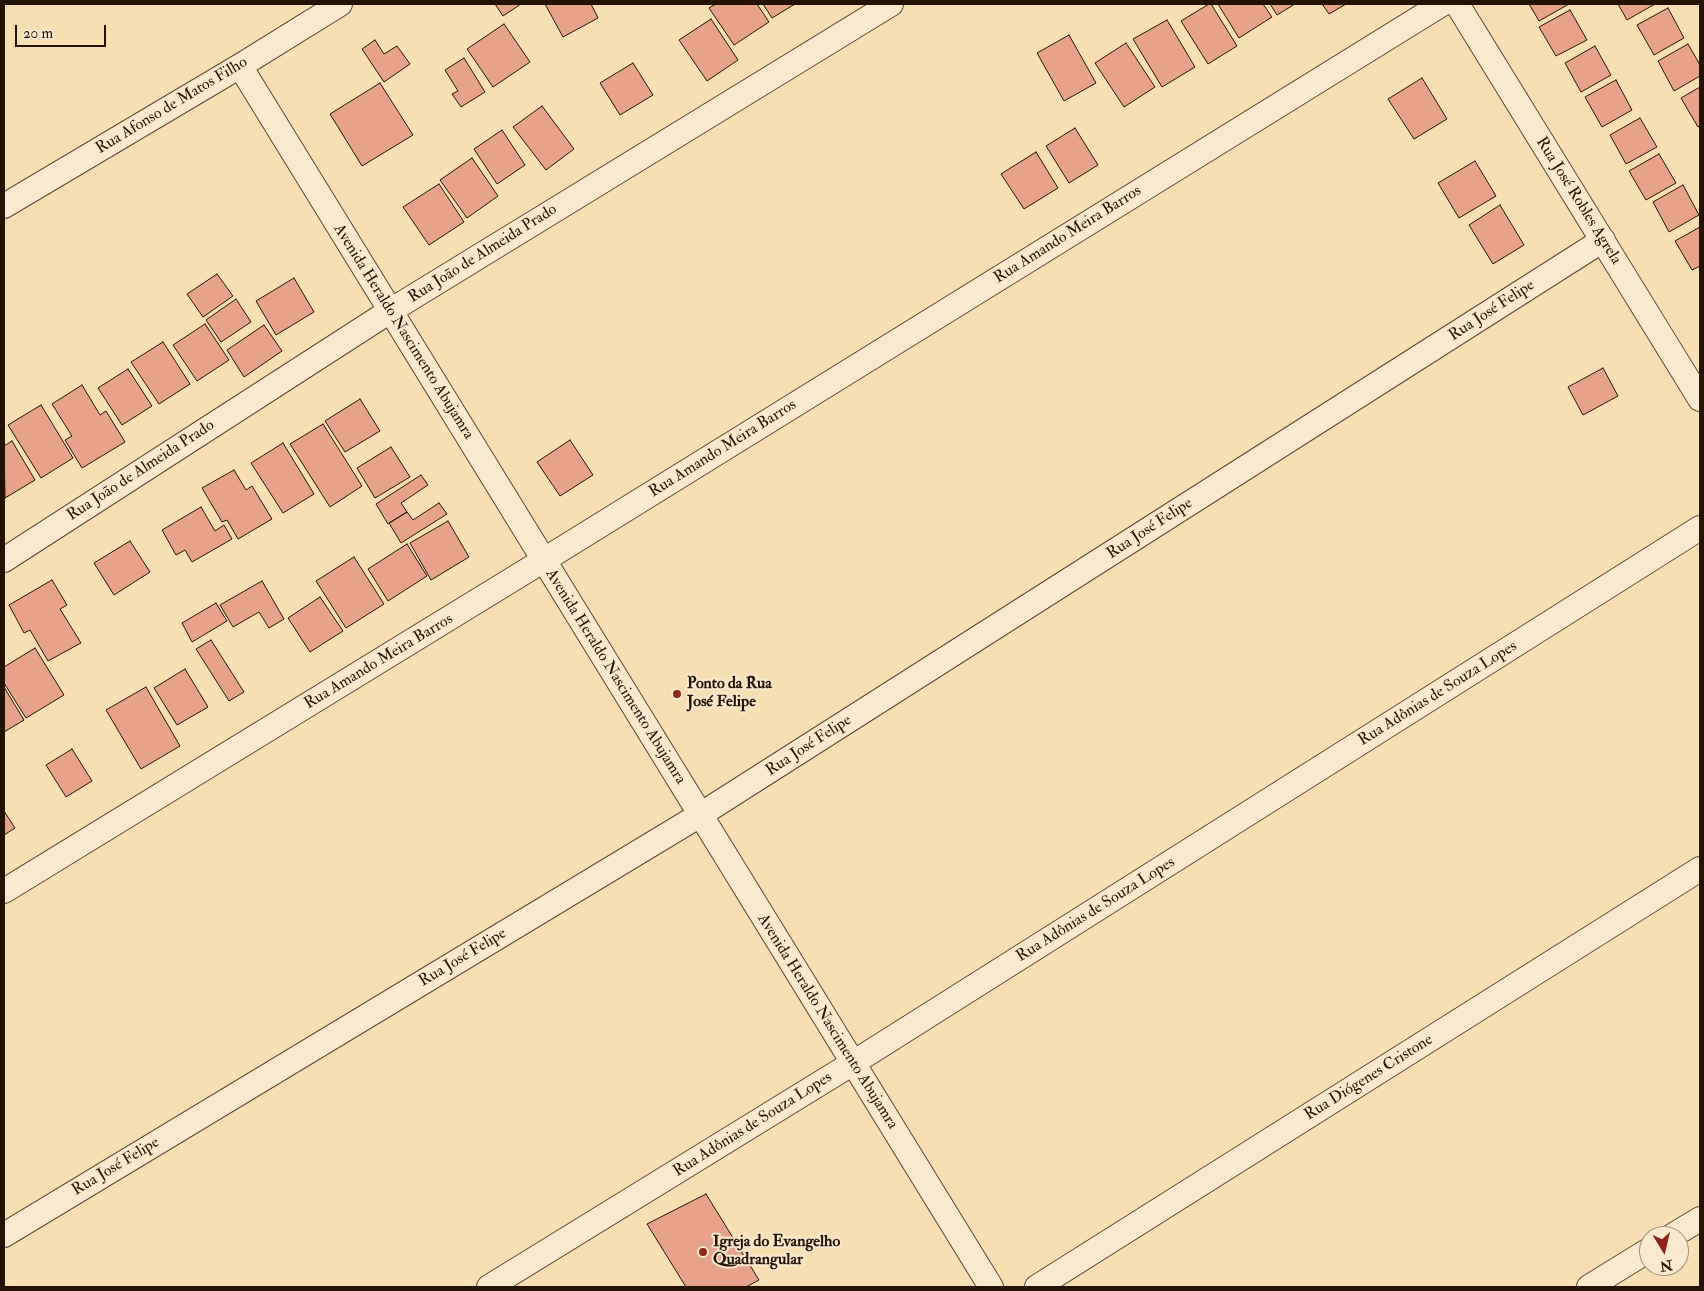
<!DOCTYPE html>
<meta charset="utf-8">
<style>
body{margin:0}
#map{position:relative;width:1704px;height:1291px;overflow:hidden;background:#f8dfb2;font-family:"IM FELL Double Pica",serif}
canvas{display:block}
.frame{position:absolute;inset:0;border:5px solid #241304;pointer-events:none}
.north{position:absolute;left:1639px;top:1226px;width:50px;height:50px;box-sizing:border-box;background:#faeacd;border:1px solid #a4947d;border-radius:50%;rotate:171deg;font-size:14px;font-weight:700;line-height:20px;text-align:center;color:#241304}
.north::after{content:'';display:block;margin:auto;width:18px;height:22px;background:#8f2418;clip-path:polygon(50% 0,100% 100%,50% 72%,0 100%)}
.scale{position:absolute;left:15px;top:25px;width:91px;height:22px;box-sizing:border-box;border:2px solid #241304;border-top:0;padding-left:6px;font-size:15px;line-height:18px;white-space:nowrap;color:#241304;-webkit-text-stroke:4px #faeacd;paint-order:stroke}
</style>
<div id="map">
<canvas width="1704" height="1291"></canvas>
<div class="frame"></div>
<div class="north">N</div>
<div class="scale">20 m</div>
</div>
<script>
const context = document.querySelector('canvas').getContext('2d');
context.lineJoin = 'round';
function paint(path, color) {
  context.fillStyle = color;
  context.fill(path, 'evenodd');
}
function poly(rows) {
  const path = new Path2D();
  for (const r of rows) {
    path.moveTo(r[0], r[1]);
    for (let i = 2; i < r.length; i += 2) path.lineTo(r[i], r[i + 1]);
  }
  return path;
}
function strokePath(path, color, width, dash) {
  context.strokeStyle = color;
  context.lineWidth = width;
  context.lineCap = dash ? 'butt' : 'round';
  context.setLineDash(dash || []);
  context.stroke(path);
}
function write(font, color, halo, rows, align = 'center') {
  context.font = font + ' "IM FELL Double Pica",serif';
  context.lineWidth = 4;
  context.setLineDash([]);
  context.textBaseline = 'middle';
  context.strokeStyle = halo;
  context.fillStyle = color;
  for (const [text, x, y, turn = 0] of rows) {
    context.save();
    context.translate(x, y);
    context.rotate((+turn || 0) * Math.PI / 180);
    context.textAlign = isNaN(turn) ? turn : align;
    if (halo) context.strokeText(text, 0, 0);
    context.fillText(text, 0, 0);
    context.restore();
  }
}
const building = poly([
 [495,4,521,4,503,16,495,4],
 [545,4,591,4,598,18,563,37,545,4],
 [716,4,757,4,769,22,734,45,709,8,716,4],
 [763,4,795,4,772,18,763,4],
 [1209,4,1211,4,1237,46,1208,64,1181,21,1209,4],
 [1218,4,1263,4,1272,17,1239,38,1218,4],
 [1270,4,1295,4,1277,15,1270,4],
 [1322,4,1346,4,1329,14,1322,4],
 [1529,4,1569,4,1539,21,1529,4],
 [1618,4,1655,4,1627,20,1618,4],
 [1668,8,1684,38,1654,55,1637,25,1668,8],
 [1570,10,1587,40,1556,56,1539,27,1570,10],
 [711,19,738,60,707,81,679,40,711,19],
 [1167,20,1195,67,1162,87,1133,39,1167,20],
 [504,24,530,62,493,87,467,49,504,24],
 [1069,35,1096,83,1064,101,1037,53,1069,35],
 [375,40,384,54,397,46,410,64,384,82,362,49,375,40],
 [1126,43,1155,87,1124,107,1095,63,1126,43],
 [1688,44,1700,65,1700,76,1674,91,1658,61,1688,44],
 [1595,46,1611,75,1581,92,1565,63,1595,46],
 [464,58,485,92,461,107,452,94,458,91,445,70,464,58],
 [633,63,653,95,620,115,600,83,633,63],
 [1422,78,1447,119,1414,139,1388,99,1422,78],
 [1616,80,1632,110,1602,127,1585,97,1616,80],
 [380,83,413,135,362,166,330,114,380,83],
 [1700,87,1700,126,1698,127,1681,98,1700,87],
 [542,106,574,149,546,170,513,127,542,106],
 [1640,118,1657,147,1626,164,1610,135,1640,118],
 [1075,128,1098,165,1069,183,1046,146,1075,128],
 [502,130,525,165,497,184,474,149,502,130],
 [1036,152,1058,188,1024,209,1001,174,1036,152],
 [1659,154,1676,183,1646,200,1629,171,1659,154],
 [472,158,498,196,467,218,440,180,472,158],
 [1475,161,1496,196,1459,218,1438,183,1475,161],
 [439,184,464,222,429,245,403,207,439,184],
 [1683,185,1699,215,1669,232,1653,202,1683,185],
 [1500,205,1524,245,1493,264,1469,225,1500,205],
 [1700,227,1700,266,1692,270,1675,241,1700,227],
 [217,274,233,296,203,317,187,294,217,274],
 [294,278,314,312,276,335,256,301,294,278],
 [236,299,251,322,221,342,206,320,236,299],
 [205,324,229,360,197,381,173,345,205,324],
 [264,325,282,351,244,377,227,350,264,325],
 [163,342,190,384,159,404,131,362,163,342],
 [1603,368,1618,396,1583,415,1568,387,1603,368],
 [128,369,152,406,122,425,98,388,128,369],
 [82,385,100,415,106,411,125,442,82,468,65,440,72,436,52,404,82,385],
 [360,399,380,431,345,452,325,421,360,399],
 [41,405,73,458,41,478,8,425,41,405],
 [323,424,362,486,330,507,290,444,323,424],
 [570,440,593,475,560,496,537,462,570,440],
 [12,441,35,480,5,498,4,446,12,441],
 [283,443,314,494,283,513,251,463,283,443],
 [391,447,410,477,375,498,357,468,391,447],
 [234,470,246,490,252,486,272,519,238,539,227,520,222,522,202,488,234,470],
 [421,475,428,485,401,503,407,512,388,524,376,504,421,475],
 [439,503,447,514,401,543,389,523,407,512,413,520,439,503],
 [201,507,215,531,224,525,232,539,192,562,185,550,176,555,162,530,201,507],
 [448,521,469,557,431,580,410,543,448,521],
 [130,541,150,572,114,595,94,563,130,541],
 [407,544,427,576,388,601,368,569,407,544],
 [354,557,384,604,346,628,316,581,354,557],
 [52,580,67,605,60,609,81,643,48,661,30,630,24,633,9,605,52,580],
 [262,581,284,619,269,628,259,612,233,627,220,605,262,581],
 [320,597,343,631,310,652,288,618,320,597],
 [216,603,227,621,192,642,182,623,216,603],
 [211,640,244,692,229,701,196,649,211,640],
 [35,648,64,695,26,718,4,683,4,667,35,648],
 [185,669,208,707,177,725,154,688,185,669],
 [4,687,24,720,4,732,4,687],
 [146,687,180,746,141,769,106,710,146,687],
 [72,749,92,781,66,797,46,765,72,749],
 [4,811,15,828,4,835,4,811],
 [706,1194,759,1280,746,1287,686,1287,647,1224,706,1194]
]);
paint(building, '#e7a28b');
strokePath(building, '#241304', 1);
const minor = poly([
 [1457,4,1700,399],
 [240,66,991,1287],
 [4,206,240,66,340,4],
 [4,560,390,311,891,4],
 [4,891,544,560,1442,4],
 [4,1235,700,815,1603,240],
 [1672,1236,1700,1219],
 [489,1287,853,1063,1700,528],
 [1037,1287,1700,869],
 [1589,1287,1649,1250]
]);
strokePath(minor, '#594630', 26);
strokePath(minor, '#faeacd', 24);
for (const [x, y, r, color] of [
 [677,694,5,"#8f2418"],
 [703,1252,5,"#8f2418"]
]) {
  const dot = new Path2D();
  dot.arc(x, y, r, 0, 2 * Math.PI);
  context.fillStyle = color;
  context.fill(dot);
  strokePath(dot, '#faeacd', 2);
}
write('16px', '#241304', '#faeacd', [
 ["Rua Afonso de Matos Filho",172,106,-31],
 ["Rua José Robles Agrela",1578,201,58],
 ["Rua Amando Meira Barros",1068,235,-32],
 ["Rua João de Almeida Prado",483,254,-32],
 ["Rua José Felipe",1492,311,-33],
 ["Avenida Heraldo Nascimento Abujamra",403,332,58],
 ["Rua Amando Meira Barros",723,449,-32],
 ["Rua João de Almeida Prado",141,471,-33],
 ["Rua José Felipe",1150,529,-33],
 ["Rua Amando Meira Barros",379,662,-31],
 ["Avenida Heraldo Nascimento Abujamra",615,677,58],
 ["Rua Adônias de Souza Lopes",1438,694,-32],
 ["Rua José Felipe",809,746,-33],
 ["Rua Adônias de Souza Lopes",1096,910,-32],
 ["Rua José Felipe",463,958,-31],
 ["Avenida Heraldo Nascimento Abujamra",827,1022,58],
 ["Rua Diógenes Cristone",1369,1078,-32],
 ["Rua Adônias de Souza Lopes",753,1125,-32],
 ["Rua José Felipe",116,1167,-31]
]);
write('bold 16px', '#241304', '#faeacd', [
 ["Ponto da Rua",687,685],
 ["José Felipe",687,703],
 ["Igreja do Evangelho",713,1243],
 ["Quadrangular",713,1261]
], 'left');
</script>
